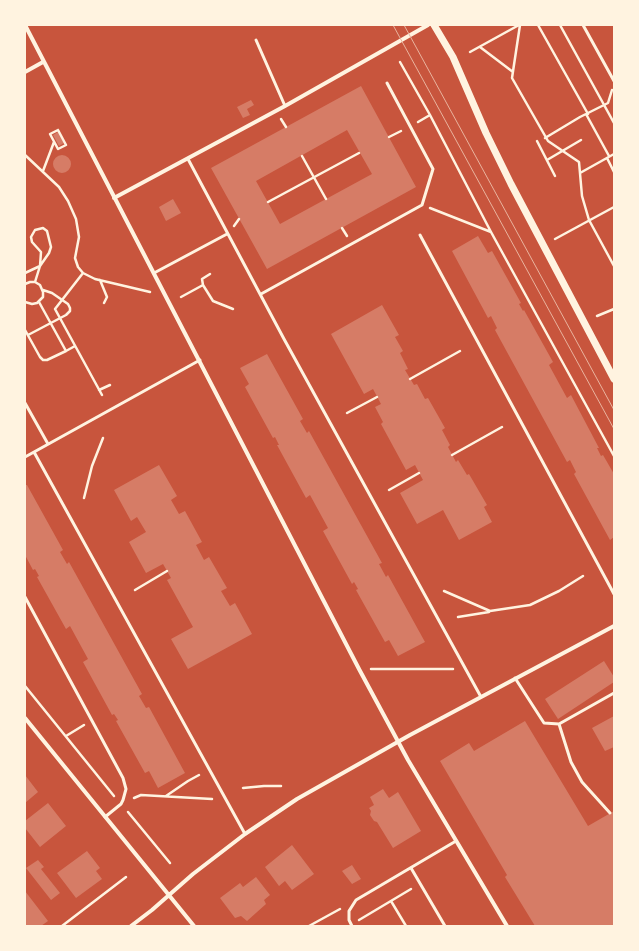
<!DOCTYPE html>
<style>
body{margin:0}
#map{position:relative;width:639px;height:951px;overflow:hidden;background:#c8553d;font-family:Rubik,sans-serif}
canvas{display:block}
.frame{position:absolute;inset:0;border:26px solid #fff3e0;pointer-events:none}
</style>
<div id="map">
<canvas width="639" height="951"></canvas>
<div class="frame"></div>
</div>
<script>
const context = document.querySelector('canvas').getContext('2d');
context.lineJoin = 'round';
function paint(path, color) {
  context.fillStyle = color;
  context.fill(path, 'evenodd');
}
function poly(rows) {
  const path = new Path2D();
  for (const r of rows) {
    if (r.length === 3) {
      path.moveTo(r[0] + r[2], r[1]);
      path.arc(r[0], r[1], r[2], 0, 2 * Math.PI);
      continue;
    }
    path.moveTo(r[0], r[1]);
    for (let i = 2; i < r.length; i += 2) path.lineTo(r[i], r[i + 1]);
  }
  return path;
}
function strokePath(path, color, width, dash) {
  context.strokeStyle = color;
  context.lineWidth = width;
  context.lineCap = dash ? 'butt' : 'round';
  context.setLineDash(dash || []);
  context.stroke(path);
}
paint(poly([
 [361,86,416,187,267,269,211,168],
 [347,130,372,174,280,224,256,181],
 [251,100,254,105,247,109,250,115,243,118,237,107],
 [58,132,64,143,59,146,53,135],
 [62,164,9],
 [173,199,181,213,166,221,159,207],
 [478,236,488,253,492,251,521,303,519,304,523,311,524,310,553,362,549,365,567,398,571,395,599,448,597,448,601,456,603,455,614,474,614,537,610,540,574,474,576,472,570,460,567,462,495,330,497,328,491,316,488,318,452,251],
 [382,305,399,335,395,337,403,351,400,353,408,369,405,370,414,385,417,384,425,399,428,398,445,428,442,430,450,445,448,447,456,462,458,460,467,475,469,474,487,505,484,507,492,522,459,540,443,510,417,524,400,493,423,480,415,465,406,470,381,424,383,422,375,407,381,404,373,389,364,394,331,334],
 [267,354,303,419,300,421,307,433,309,431,382,563,379,564,386,577,388,575,425,642,398,656,389,640,385,642,356,590,358,589,354,582,352,584,323,531,328,528,310,495,306,498,277,445,279,445,275,437,273,438,245,387,249,384,240,368],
 [159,465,177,496,171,500,179,514,185,511,202,542,196,545,204,560,209,557,227,588,221,591,230,606,235,603,252,634,188,669,171,639,193,627,167,580,171,578,163,564,146,573,129,542,146,532,137,517,131,521,114,490],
 [25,485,27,485,63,550,60,552,67,564,69,562,142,694,139,696,146,708,149,707,185,773,158,788,149,771,145,773,116,721,118,720,114,714,112,715,83,662,88,659,70,626,66,629,37,577,39,576,35,569,33,570,25,555],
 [604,661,614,677,614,682,558,719,545,699],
 [614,716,614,747,605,751,592,728],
 [525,721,588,826,614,811,614,926,535,926,505,877,507,875,440,761,469,743,474,751],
 [25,775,38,792,25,803],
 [383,789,389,798,398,792,421,831,393,848,377,822,374,821,370,815,371,811,369,808,374,805,370,797],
 [48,803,66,826,40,847,25,828,25,821],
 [292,845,314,874,292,890,285,881,279,886,265,867],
 [87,851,100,868,96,871,102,879,76,898,57,873],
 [38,860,44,867,41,869,60,893,51,900,26,868],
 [352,865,361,879,352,884,342,871],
 [256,877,270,895,264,900,266,904,247,921,241,916,235,918,220,898,240,883,243,887],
 [25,891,48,921,41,926,25,926]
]), '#d67c66');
strokePath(poly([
 [520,25,512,78,548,141,579,162,582,196,589,220,614,266],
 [538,25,588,114],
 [560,25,614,123],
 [480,47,513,72],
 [470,52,519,25],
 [400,62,430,115,491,232,614,456],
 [586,114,609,156],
 [281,119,286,127],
 [418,122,430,115],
 [58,130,66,145,58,149,50,134,58,130],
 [389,137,401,131],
 [545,138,580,117,608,103,612,90],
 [537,141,555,176],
 [25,155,59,187,68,201,76,219,79,237,75,258,78,267,83,273,95,279,150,292],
 [302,156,326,199],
 [607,158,614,172],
 [547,160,581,140],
 [43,171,54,142],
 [580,173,614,154],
 [268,202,359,153],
 [430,208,491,232],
 [234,226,239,219],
 [342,228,347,236],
 [555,239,614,207],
 [25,273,40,266,41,252,32,242,31,237,35,230,43,228,47,231,51,247,49,253,40,266,35,282],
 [83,273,55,309,102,395],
 [100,280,107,297,104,303],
 [25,284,30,282,35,282,40,285,43,292,43,297,37,303,32,304,25,302],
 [203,285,202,279,210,274],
 [181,297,203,285,213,301,233,309],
 [597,316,614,309],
 [25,330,40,357,43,360,47,360,66,351,39,302],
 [28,335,66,315,70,311,70,308,68,304,52,293,43,290],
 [66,351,75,346],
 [410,379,460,351],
 [99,390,110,385],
 [347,413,377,397],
 [452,455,502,427],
 [389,490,419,473],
 [84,498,92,466,103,438],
 [135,590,167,571],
 [444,591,490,611,530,605,559,591,583,576],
 [458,617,489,612],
 [371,669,453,669],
 [25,686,114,796],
 [66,736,84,725],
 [243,788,264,786,281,786],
 [166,796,188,781,199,775],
 [134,798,141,795,212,799],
 [128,812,170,863],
 [391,901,406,926],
 [359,920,411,889],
 [62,926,126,877],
 [309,926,340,909]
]), '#fff3e0', 2.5);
strokePath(poly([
 [583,25,614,81],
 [256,40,285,106],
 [188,159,284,339,481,697],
 [420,235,614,594],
 [154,273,227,234],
 [261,294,422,205,433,169,387,83],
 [25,403,48,444],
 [34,452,245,834],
 [25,457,200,360],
 [25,597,123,778,126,789,123,800,121,804,105,817],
 [515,678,544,723,559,724,571,762,582,782,610,813],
 [559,724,614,693],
 [411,868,445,926],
 [352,926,349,920,349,911,356,900,456,841]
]), '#fff3e0', 3);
strokePath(poly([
 [25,25,359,669,408,760,507,926],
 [25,72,43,62],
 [114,198,285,106,428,25],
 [25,718,194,926],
 [131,926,152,910,193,874,245,834,297,799,410,735,614,626]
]), '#fff3e0', 4);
strokePath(poly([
 [434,25,453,57,486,133,511,184,614,379]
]), '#fff3e0', 7);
strokePath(poly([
 [393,25,614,429],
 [404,25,614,410]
]), '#e9b49f', 1);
</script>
